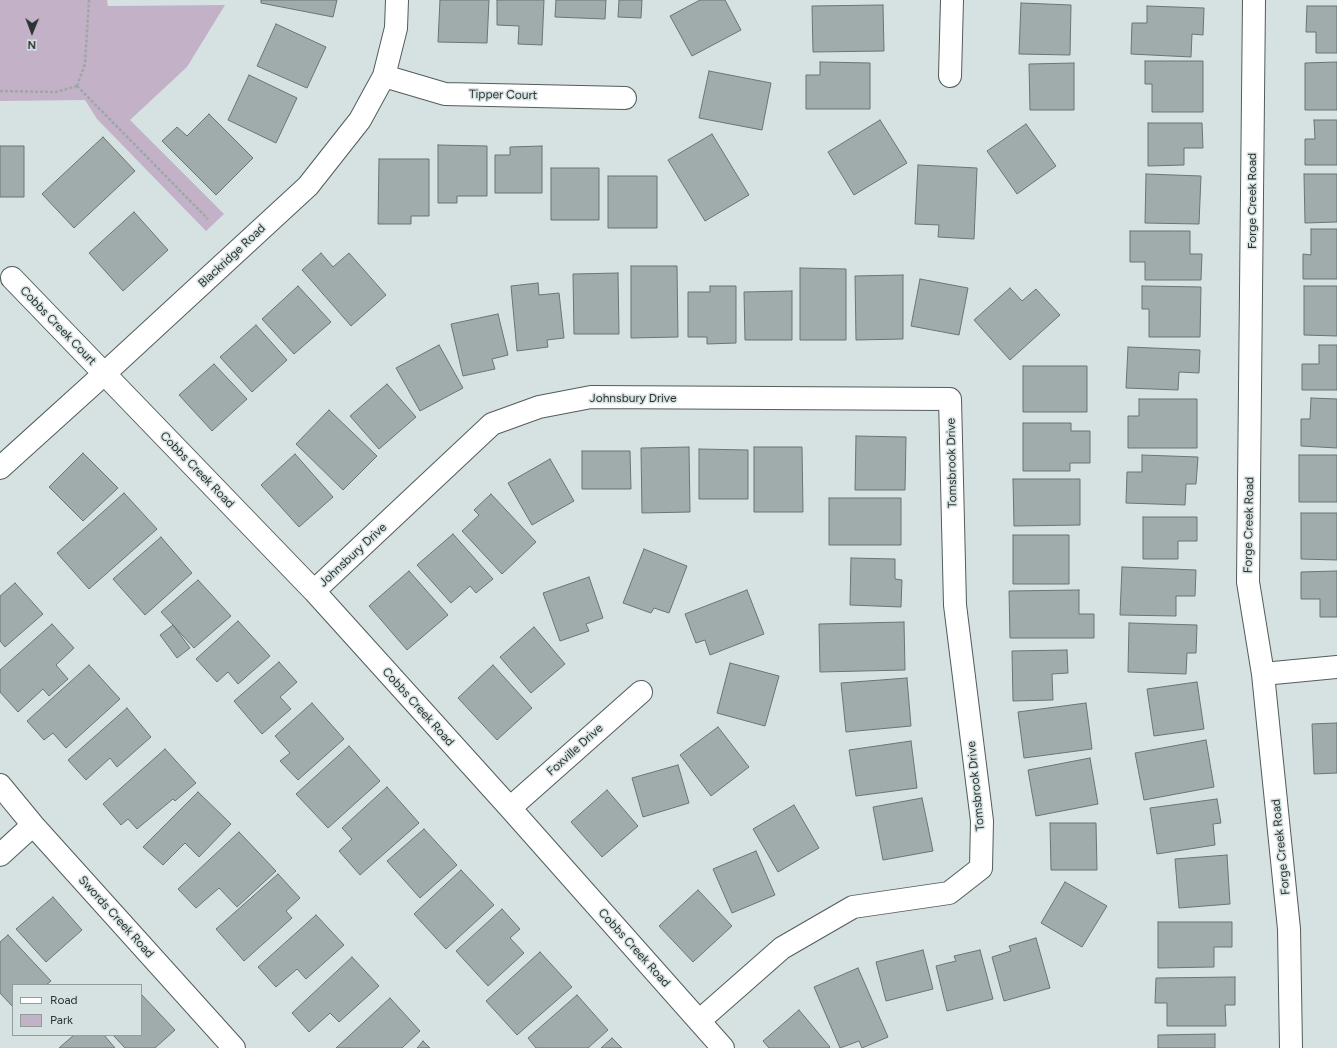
<!DOCTYPE html>
<style>
body{margin:0}
#map{position:relative;width:1337px;height:1048px;overflow:hidden;background:#d5e2e1;font-family:Figtree,sans-serif}
canvas{display:block}
.legend{position:absolute;left:12px;top:984px;width:130px;height:52px;box-sizing:border-box;background:#d5e2e1;border:1px solid #929c9b;margin:0;padding:5px 7px;list-style:none;font-size:12px;color:#2d3232}
.legend li{display:flex;align-items:center;gap:8px;height:20px}
.legend b{width:20px;border:1px solid #929c9b}
.north{position:absolute;left:12px;top:12px;width:40px;height:40px;-webkit-text-stroke:3px #d5e2e1;paint-order:stroke;rotate:181deg;font-size:11px;font-weight:700;line-height:16px;text-align:center;color:#2d3232}
.north::after{content:'';display:block;margin:auto;width:14px;height:18px;background:#2d3232;clip-path:polygon(50% 0,100% 100%,50% 72%,0 100%)}
</style>
<div id="map">
<canvas width="1337" height="1048"></canvas>
<ul class="legend">
<li><b style="height:5px;background:#fff"></b>Road</li>
<li><b style="height:11px;background:#c3b2c7"></b>Park</li>
</ul>
<div class="north">N</div>
</div>
<script>
const context = document.querySelector('canvas').getContext('2d');
context.lineJoin = 'round';
function paint(path, color) {
  context.fillStyle = color;
  context.fill(path, 'evenodd');
}
function poly(rows) {
  const path = new Path2D();
  for (const r of rows) {
    path.moveTo(r[0], r[1]);
    for (let i = 2; i < r.length; i += 2) path.lineTo(r[i], r[i + 1]);
  }
  return path;
}
function strokePath(path, color, width, dash) {
  context.strokeStyle = color;
  context.lineWidth = width;
  context.lineCap = dash ? 'butt' : 'round';
  context.setLineDash(dash || []);
  context.stroke(path);
}
function write(font, color, halo, rows, align = 'center') {
  context.font = font + ' Figtree,sans-serif';
  context.lineWidth = 3;
  context.setLineDash([]);
  context.textBaseline = 'middle';
  context.strokeStyle = halo;
  context.fillStyle = color;
  for (const [text, x, y, turn = 0] of rows) {
    context.save();
    context.translate(x, y);
    context.rotate((+turn || 0) * Math.PI / 180);
    context.textAlign = isNaN(turn) ? turn : align;
    if (halo) context.strokeText(text, 0, 0);
    context.fillText(text, 0, 0);
    context.restore();
  }
}
paint(poly([
 [0,0,107,0,108,6,225,5,187,67,130,120,224,214,206,231,97,119,85,100,0,101]
]), '#c3b2c7');
const building = poly([
 [261,0,337,0,333,17,261,3,261,0],
 [440,0,489,0,487,43,438,42,440,0],
 [497,0,544,0,542,45,518,44,519,26,497,25,497,0],
 [556,0,606,0,605,19,555,17,556,0],
 [619,0,642,0,641,18,618,17,619,0],
 [700,0,725,0,741,30,692,56,670,16,700,0],
 [1021,3,1071,5,1070,55,1019,54,1021,3],
 [883,5,884,51,813,52,812,6,883,5],
 [1147,6,1204,8,1203,35,1192,34,1191,57,1131,54,1132,23,1147,23,1147,6],
 [1307,6,1337,6,1337,53,1316,53,1316,32,1306,32,1307,6],
 [276,24,326,47,307,88,257,66,276,24],
 [1145,61,1203,61,1203,112,1152,112,1152,84,1145,84,1145,61],
 [820,62,870,63,870,109,806,109,806,75,820,75,820,62],
 [1337,62,1337,110,1305,110,1305,63,1337,62],
 [1074,63,1074,110,1030,110,1029,64,1074,63],
 [709,71,771,83,762,130,699,118,709,71],
 [249,75,297,98,276,143,228,120,249,75],
 [209,114,253,158,216,195,162,141,177,127,187,136,209,114],
 [880,120,907,163,854,195,828,152,880,120],
 [1314,120,1337,120,1337,165,1305,165,1305,139,1315,139,1314,120],
 [1148,123,1202,123,1203,148,1184,148,1184,165,1148,166,1148,123],
 [1026,124,1056,166,1017,194,987,151,1026,124],
 [712,134,749,195,705,221,668,160,712,134],
 [103,137,135,171,74,228,42,194,103,137],
 [438,145,487,146,487,196,457,196,457,203,438,203,438,145],
 [0,146,24,146,24,197,0,197,0,146],
 [542,146,542,193,495,193,495,155,510,155,510,147,542,146],
 [379,159,429,159,429,216,411,216,411,224,378,224,379,159],
 [918,165,977,168,974,239,938,237,939,225,915,224,918,165],
 [551,168,599,168,599,220,551,220,551,168],
 [1146,174,1201,176,1199,224,1145,223,1146,174],
 [1304,174,1337,174,1337,222,1305,223,1304,174],
 [608,176,657,176,657,228,608,228,608,176],
 [134,212,168,250,123,291,89,253,134,212],
 [1311,229,1337,229,1337,279,1303,279,1303,254,1311,255,1311,229],
 [1130,231,1190,231,1190,254,1202,254,1201,280,1145,280,1145,262,1130,262,1130,231],
 [321,253,333,267,349,253,386,295,351,326,302,270,321,253],
 [631,266,677,266,678,337,631,338,631,266],
 [800,268,846,269,846,340,800,340,800,268],
 [618,273,619,334,574,334,573,274,618,273],
 [903,275,903,339,856,340,855,276,903,275],
 [920,279,968,288,959,335,911,326,920,279],
 [538,283,539,295,559,293,564,338,547,340,548,347,517,351,511,286,538,283],
 [298,286,331,322,294,354,262,319,298,286],
 [710,286,736,286,736,343,707,344,707,337,688,337,688,292,710,292,710,286],
 [1142,286,1201,287,1200,337,1149,337,1149,309,1142,309,1142,286],
 [1304,286,1337,286,1337,336,1304,335,1304,286],
 [1010,288,1022,301,1036,289,1060,315,1010,360,974,320,1010,288],
 [792,291,792,340,745,340,744,292,792,291],
 [498,314,508,355,492,359,495,369,463,376,451,324,498,314],
 [256,325,287,360,252,392,220,357,256,325],
 [439,345,463,388,420,411,396,368,439,345],
 [1319,345,1337,345,1337,390,1302,390,1302,364,1319,364,1319,345],
 [1128,347,1200,350,1199,373,1179,372,1178,390,1126,388,1128,347],
 [214,364,247,399,212,431,179,395,214,364],
 [1023,366,1087,366,1087,412,1023,412,1023,366],
 [387,384,416,417,379,449,350,416,387,384],
 [1311,398,1337,399,1337,448,1301,446,1301,419,1310,419,1311,398],
 [1139,399,1197,399,1197,448,1128,448,1128,416,1139,416,1139,399],
 [329,410,377,456,343,490,296,444,329,410],
 [1023,423,1071,423,1071,431,1090,431,1090,463,1070,463,1070,471,1023,471,1023,423],
 [856,436,906,437,905,490,855,490,856,436],
 [689,447,690,512,642,513,641,448,689,447],
 [754,447,802,447,803,512,754,512,754,447],
 [699,449,748,450,748,499,699,499,699,449],
 [582,451,630,451,631,489,582,489,582,451],
 [83,453,118,488,83,521,49,487,83,453],
 [295,454,333,497,299,527,261,485,295,454],
 [1142,455,1198,457,1196,484,1186,484,1185,505,1126,503,1127,472,1142,472,1142,455],
 [1299,455,1337,455,1337,502,1299,502,1299,455],
 [550,459,574,501,532,525,508,483,550,459],
 [1013,479,1080,479,1080,525,1014,526,1013,479],
 [124,493,157,529,89,589,57,553,124,493],
 [491,494,536,542,502,574,462,531,479,515,474,510,491,494],
 [829,498,901,498,901,545,829,545,829,498],
 [1301,513,1337,513,1337,560,1301,559,1301,513],
 [1143,517,1197,517,1197,541,1178,541,1178,559,1143,559,1143,517],
 [453,534,493,579,476,593,470,586,451,603,417,565,453,534],
 [1013,535,1069,535,1069,584,1013,584,1013,535],
 [161,537,192,573,145,615,113,579,161,537],
 [644,549,687,566,669,613,654,608,651,613,623,603,644,549],
 [851,558,895,559,895,579,902,580,901,607,850,605,851,558],
 [1122,567,1196,570,1195,596,1176,596,1176,616,1120,615,1122,567],
 [409,571,448,615,407,650,369,606,409,571],
 [1337,571,1337,617,1320,617,1320,599,1301,599,1301,572,1337,571],
 [589,577,603,618,586,624,589,631,560,641,543,593,589,577],
 [198,580,231,616,194,648,161,612,198,580],
 [15,583,43,614,5,647,0,641,0,596,15,583],
 [747,590,764,634,710,655,705,640,696,643,685,614,747,590],
 [1079,590,1079,614,1094,614,1094,638,1010,638,1009,591,1079,590],
 [238,621,270,656,238,684,228,672,217,682,196,659,238,621],
 [904,622,905,670,820,672,819,624,904,622],
 [1129,623,1197,625,1196,653,1187,653,1186,674,1128,672,1129,623],
 [52,624,74,648,56,665,68,679,49,696,43,689,18,712,0,692,0,670,52,624],
 [173,625,190,648,177,658,160,635,173,625],
 [534,627,565,664,531,693,500,657,534,627],
 [1067,650,1068,673,1052,674,1053,700,1013,701,1012,651,1067,650],
 [279,662,297,682,280,697,291,709,262,734,234,701,279,662],
 [730,663,779,676,765,726,717,713,730,663],
 [89,665,120,699,66,748,53,733,44,740,27,721,89,665],
 [493,665,532,708,497,740,458,698,493,665],
 [907,678,911,726,846,732,841,683,907,678],
 [1197,682,1204,729,1154,736,1147,689,1197,682],
 [312,703,344,739,298,780,280,761,290,753,275,736,312,703],
 [1086,703,1092,749,1024,758,1018,712,1086,703],
 [127,708,151,737,117,767,110,758,86,780,68,760,127,708],
 [1337,723,1337,773,1314,774,1312,724,1337,723],
 [718,727,749,767,711,796,680,755,718,727],
 [1206,740,1214,787,1144,800,1135,753,1206,740],
 [911,741,917,788,856,796,849,750,911,741],
 [349,746,380,781,328,828,296,794,349,746],
 [165,749,196,783,175,801,173,799,137,829,128,819,121,825,103,804,165,749],
 [1090,758,1098,804,1036,816,1028,770,1090,758],
 [678,765,689,803,643,817,632,778,678,765],
 [387,787,419,823,360,875,339,851,352,839,342,828,387,787],
 [607,790,638,826,602,857,571,822,607,790],
 [198,792,231,824,199,857,185,843,163,865,143,847,198,792],
 [922,798,933,851,883,860,873,807,922,798],
 [1217,799,1221,823,1213,824,1215,845,1157,854,1150,808,1217,799],
 [794,805,819,848,778,872,753,829,794,805],
 [1050,823,1096,823,1097,870,1051,870,1050,823],
 [424,829,457,865,420,898,387,861,424,829],
 [239,832,276,871,237,907,219,888,196,908,178,889,239,832],
 [756,851,775,895,732,913,713,869,756,851],
 [1227,855,1230,904,1179,908,1175,859,1227,855],
 [461,870,494,905,446,949,414,914,461,870],
 [278,874,300,898,286,911,292,918,244,961,216,929,278,874],
 [1065,882,1107,906,1082,947,1041,923,1065,882],
 [698,890,732,926,693,962,659,926,698,890],
 [53,897,82,930,46,962,16,929,53,897],
 [502,909,520,929,510,938,524,953,488,986,456,951,502,909],
 [316,915,344,945,306,979,297,969,276,987,258,967,316,915],
 [1158,922,1232,922,1232,947,1214,947,1214,967,1158,968,1158,922],
 [8,935,51,981,46,985,13,985,13,1007,0,993,0,942,8,935],
 [1036,938,1050,988,1004,1001,992,957,1011,951,1009,946,1036,938],
 [923,950,933,989,886,1001,876,962,923,950],
 [980,950,993,999,947,1011,936,966,956,961,954,956,980,950],
 [540,952,572,987,517,1035,486,1001,540,952],
 [352,957,379,986,339,1022,330,1013,309,1032,292,1013,352,957],
 [858,968,888,1037,862,1048,859,1041,840,1048,814,987,858,968],
 [1235,977,1235,1005,1225,1005,1226,1026,1167,1026,1167,1003,1155,1003,1156,978,1235,977],
 [141,994,175,1030,155,1048,125,1048,113,1035,141,1035,141,994],
 [577,995,608,1030,588,1048,536,1048,528,1038,577,995],
 [390,998,420,1031,402,1048,336,1048,390,998],
 [799,1010,830,1047,829,1048,769,1048,763,1041,799,1010],
 [1215,1034,1215,1048,1158,1048,1158,1035,1215,1034],
 [74,1035,104,1035,115,1048,59,1048,74,1035],
 [612,1038,622,1048,601,1048,612,1038],
 [423,1041,430,1048,417,1048,423,1041]
]);
paint(building, '#a0acab');
strokePath(building, '#697573', 1);
const minor = poly([
 [1254,0,1248,582,1263,674,1289,929,1291,1048],
 [384,76,445,94,625,98],
 [950,76,952,0],
 [12,278,314,591,510,808,723,1048],
 [0,468,104,374,308,186,360,120,384,76,396,28,397,0],
 [314,591,492,424,539,407,591,397,950,399,955,605,982,821,981,868,949,893,853,907,782,948,699,1021],
 [1263,674,1337,667],
 [0,785,33,825,234,1048],
 [510,808,641,692],
 [0,855,33,825]
]);
strokePath(minor, '#525d5c', 24);
strokePath(poly([
 [77,86,208,219],
 [77,86,85,64,89,0],
 [0,91,56,92,77,86]
]), '#9da7a7', 2.5, [3, 2]);
strokePath(minor, '#fff', 22);
write('12px', '#2d3232', '#d5e2e1', [
 ["Tipper Court",503,95,1],
 ["Forge Creek Road",1252,201,-90],
 ["Blackridge Road",232,256,-43],
 ["Cobbs Creek Court",58,326,46],
 ["Johnsbury Drive",633,398],
 ["Tomsbrook Drive",952,463,-91],
 ["Cobbs Creek Road",197,470,46],
 ["Forge Creek Road",1249,525,-89],
 ["Johnsbury Drive",353,555,-43],
 ["Cobbs Creek Road",418,707,48],
 ["Foxville Drive",575,750,-42],
 ["Tomsbrook Drive",976,786,-96],
 ["Forge Creek Road",1281,847,-96],
 ["Swords Creek Road",116,917,48],
 ["Cobbs Creek Road",634,948,48]
]);
</script>
